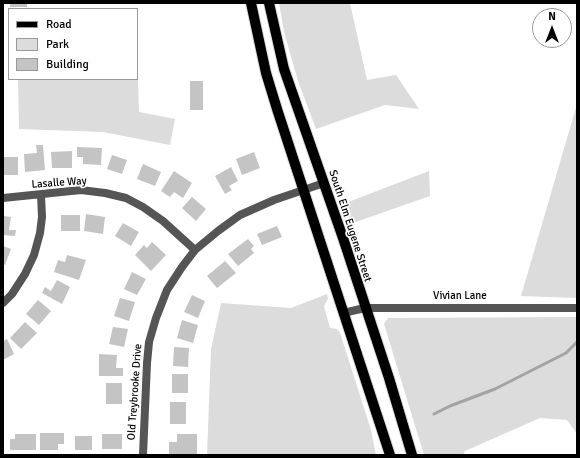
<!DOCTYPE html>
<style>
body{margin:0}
#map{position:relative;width:580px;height:458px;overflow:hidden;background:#fff;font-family:Signika,sans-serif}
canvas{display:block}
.frame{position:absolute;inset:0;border:4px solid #000;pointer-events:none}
.legend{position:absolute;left:8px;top:8px;width:130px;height:72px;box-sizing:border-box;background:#fff;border:1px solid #999;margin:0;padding:5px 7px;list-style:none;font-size:12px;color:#000}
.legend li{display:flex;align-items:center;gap:8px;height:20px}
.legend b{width:20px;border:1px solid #999}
.north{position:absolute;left:532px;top:8px;width:40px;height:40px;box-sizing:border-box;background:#fff;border:1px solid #999;border-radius:50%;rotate:0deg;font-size:11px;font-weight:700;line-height:16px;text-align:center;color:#000}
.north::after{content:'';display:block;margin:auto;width:14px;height:18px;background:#000;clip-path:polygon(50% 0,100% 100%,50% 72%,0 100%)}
</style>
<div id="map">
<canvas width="580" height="458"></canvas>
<div class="frame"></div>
<ul class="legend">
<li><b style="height:5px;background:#000"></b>Road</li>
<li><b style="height:11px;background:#dcdcdc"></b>Park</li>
<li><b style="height:11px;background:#c4c4c4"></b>Building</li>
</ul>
<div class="north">N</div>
</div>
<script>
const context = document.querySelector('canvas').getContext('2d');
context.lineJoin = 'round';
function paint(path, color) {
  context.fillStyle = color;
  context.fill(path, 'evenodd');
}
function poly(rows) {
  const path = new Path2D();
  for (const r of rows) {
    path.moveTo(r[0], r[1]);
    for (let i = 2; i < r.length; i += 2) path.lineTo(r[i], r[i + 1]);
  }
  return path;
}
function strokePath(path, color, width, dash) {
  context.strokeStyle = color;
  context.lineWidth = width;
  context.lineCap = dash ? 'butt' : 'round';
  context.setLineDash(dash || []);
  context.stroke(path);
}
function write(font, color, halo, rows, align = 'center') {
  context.font = font + ' Signika,sans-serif';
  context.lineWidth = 3.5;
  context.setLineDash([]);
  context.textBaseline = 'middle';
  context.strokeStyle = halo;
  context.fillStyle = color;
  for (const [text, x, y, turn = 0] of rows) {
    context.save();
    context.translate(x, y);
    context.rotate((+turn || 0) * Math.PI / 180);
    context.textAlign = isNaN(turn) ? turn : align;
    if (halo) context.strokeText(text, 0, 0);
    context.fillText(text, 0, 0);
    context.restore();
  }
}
paint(poly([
 [279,3,350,3,367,80,396,75,419,109,385,105,316,129,298,81,284,32],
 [18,79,138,79,139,112,175,119,170,145,103,132,19,129],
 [577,104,576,298,521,296],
 [429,171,430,196,350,224,343,204],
 [327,294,328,299,324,306,330,328,337,329,340,333,371,430,376,455,207,455,211,349,221,303,291,308],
 [577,317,577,434,567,420,540,418,465,451,463,455,424,455,384,324,388,318]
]), '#dcdcdc');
strokePath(poly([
 [434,414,450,406,495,389,566,353,577,342]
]), '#a3a3a3', 3);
paint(poly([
 [10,3,27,3,27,7,10,7],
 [190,81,203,81,203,110,190,110],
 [36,145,43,145,45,170,25,172,24,154,37,153],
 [77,147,102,148,101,165,83,164,83,157,77,157],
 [72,151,72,168,52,168,51,152],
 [254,152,260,168,242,175,236,159],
 [112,155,127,160,122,174,107,169],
 [3,157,18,157,18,175,3,175],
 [143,164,161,172,155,186,137,179],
 [231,167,238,181,229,186,232,190,225,194,215,176],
 [174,171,192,183,183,198,174,192,170,197,161,191],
 [192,197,206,209,196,221,182,208],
 [86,214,105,217,103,234,84,231],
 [61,215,80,215,80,231,61,231],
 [3,216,11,217,9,230,16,230,15,236,3,235],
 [123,223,139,232,131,246,115,236],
 [277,226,282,237,262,245,257,234],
 [248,239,254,246,251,249,254,253,238,266,228,254],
 [152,242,166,255,151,271,135,255,144,245,147,248],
 [3,246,11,249,5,265,3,264],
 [67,255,86,260,79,280,54,272,58,260,65,262],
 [225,261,236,273,217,288,207,276],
 [132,272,146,279,137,295,124,289],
 [57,280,70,287,62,304,42,293,45,287,51,291],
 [192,295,205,301,198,318,184,312],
 [120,298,135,302,129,321,114,316],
 [38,300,51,311,39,325,26,314],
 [182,320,198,325,193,343,177,338],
 [25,322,37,333,21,349,10,338],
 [113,327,128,329,124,347,109,344],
 [7,339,14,354,3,360,3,341],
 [174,347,189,348,188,367,173,366],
 [99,354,117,355,116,368,123,368,123,376,99,376],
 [172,374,188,374,188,393,172,393],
 [106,383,122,383,122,404,106,404],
 [170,402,186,402,186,424,170,424],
 [40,433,64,433,64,444,58,444,58,450,40,450],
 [15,434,36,434,36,450,10,450,10,439,15,439],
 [102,434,122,434,122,449,102,449],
 [177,434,197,434,197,455,169,455,169,442,177,442],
 [75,436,92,436,92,450,75,450]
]), '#c4c4c4');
const primary = poly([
 [251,3,266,73,277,109,390,455],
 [269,3,284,69,343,238,389,378,412,455]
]);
strokePath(primary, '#dbdbdb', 12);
strokePath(poly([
 [3,198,81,190,105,193,126,198,143,207,163,221,195,250],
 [3,303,12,294,25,274,34,255,40,233,42,217,41,195],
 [343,313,365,308,577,308],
 [143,455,147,363,149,342,156,318,167,290,182,267,195,250,218,231,240,215,274,200,324,183]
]), '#555', 8);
strokePath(primary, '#000', 10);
write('11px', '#000', '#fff', [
 ["Lasalle Way",59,183,-4],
 ["South Elm Eugene Street",350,226,72],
 ["Vivian Lane",460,296],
 ["Old Treybrooke Drive",135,392,-86]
]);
</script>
